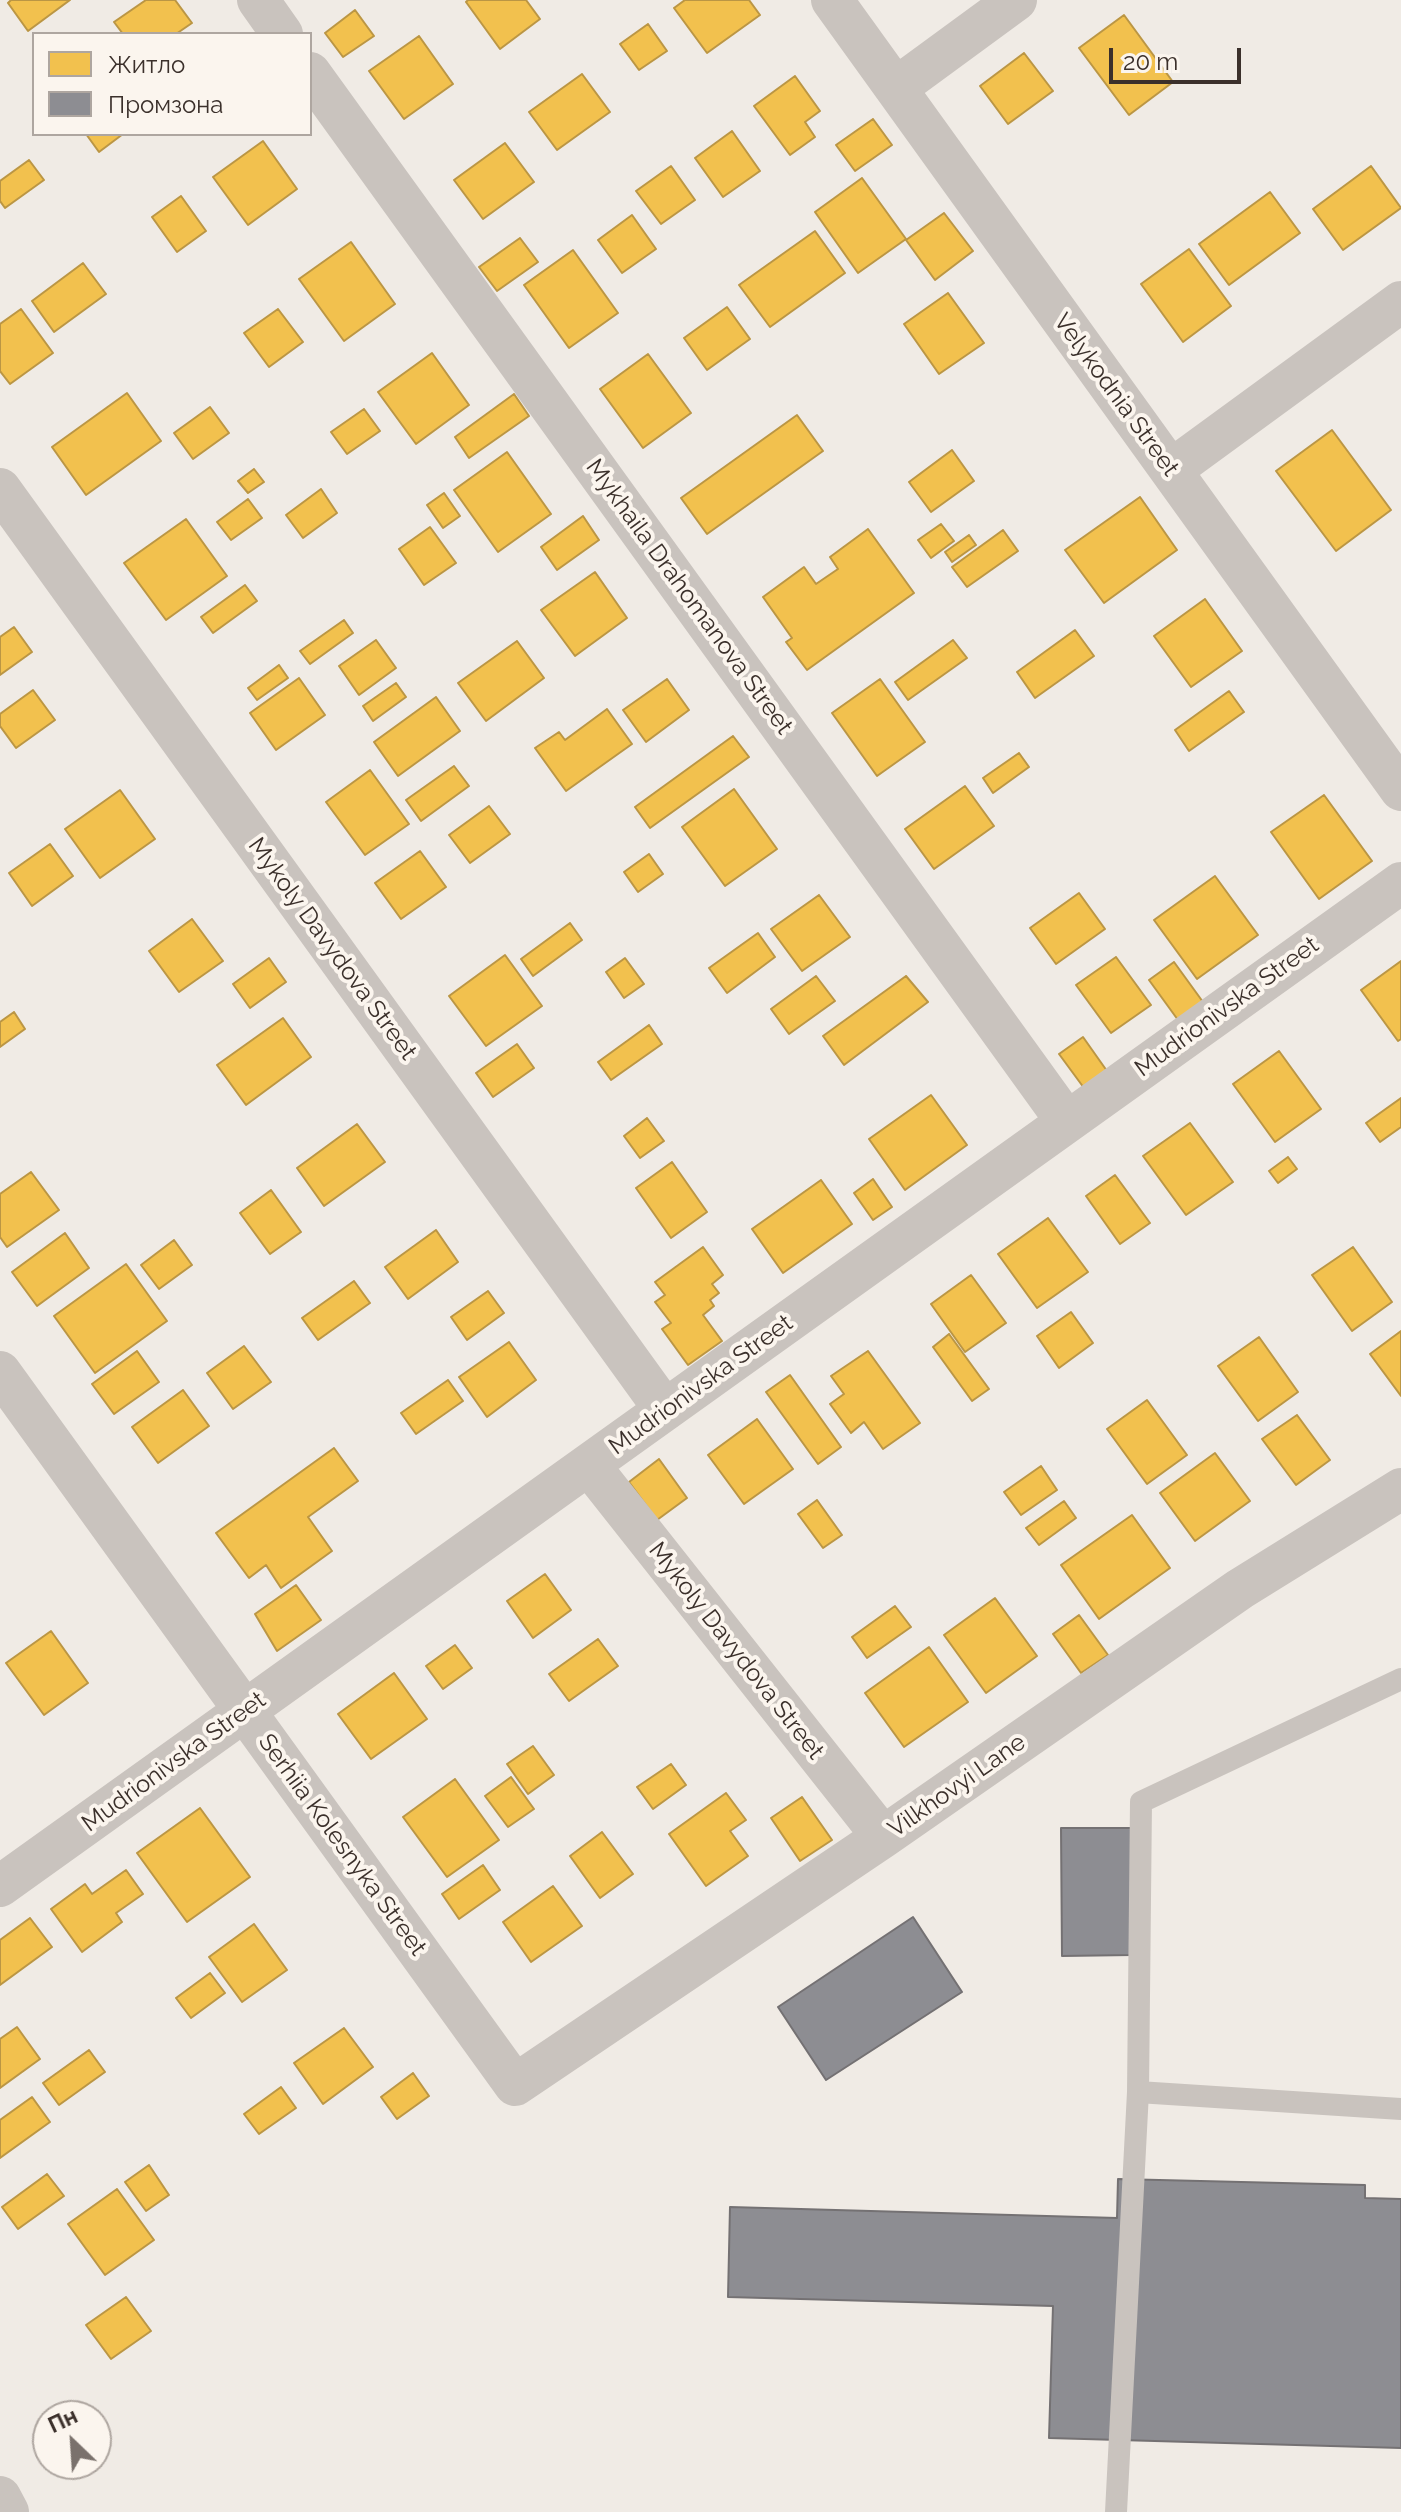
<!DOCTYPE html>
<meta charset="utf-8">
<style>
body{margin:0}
#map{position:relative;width:1401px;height:2512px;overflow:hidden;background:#f0ebe5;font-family:Raleway,sans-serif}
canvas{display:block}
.legend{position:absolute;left:32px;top:32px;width:280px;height:104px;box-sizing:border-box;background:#fbf5ee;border:2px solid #aea6a0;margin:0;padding:10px 14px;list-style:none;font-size:24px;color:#3b302b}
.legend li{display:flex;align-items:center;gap:16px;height:40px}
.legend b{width:40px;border:2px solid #aea6a0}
.north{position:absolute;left:32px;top:2400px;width:80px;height:80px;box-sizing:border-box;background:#fbf5ee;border:2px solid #aea6a0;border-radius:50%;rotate:335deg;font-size:22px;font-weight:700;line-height:32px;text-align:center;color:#3b302b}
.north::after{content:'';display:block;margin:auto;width:28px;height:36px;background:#7a716c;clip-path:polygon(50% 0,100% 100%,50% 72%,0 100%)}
.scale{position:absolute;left:1109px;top:48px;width:132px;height:36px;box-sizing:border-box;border:4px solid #3b302b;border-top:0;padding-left:10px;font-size:24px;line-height:28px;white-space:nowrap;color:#3b302b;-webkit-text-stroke:6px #fbf5ee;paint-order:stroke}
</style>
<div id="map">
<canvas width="1401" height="2512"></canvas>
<ul class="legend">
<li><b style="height:22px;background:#f2c14e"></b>Житло</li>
<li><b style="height:22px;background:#8d8d92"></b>Промзона</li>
</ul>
<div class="north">Пн</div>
<div class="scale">20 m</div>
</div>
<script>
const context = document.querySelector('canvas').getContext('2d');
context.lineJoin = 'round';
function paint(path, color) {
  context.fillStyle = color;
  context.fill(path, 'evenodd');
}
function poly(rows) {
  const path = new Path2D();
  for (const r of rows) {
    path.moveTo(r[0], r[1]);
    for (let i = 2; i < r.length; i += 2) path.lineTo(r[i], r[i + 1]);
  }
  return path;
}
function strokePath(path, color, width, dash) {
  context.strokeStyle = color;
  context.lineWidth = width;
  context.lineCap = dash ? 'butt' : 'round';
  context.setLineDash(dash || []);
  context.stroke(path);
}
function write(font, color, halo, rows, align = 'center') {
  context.font = font + ' Raleway,sans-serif';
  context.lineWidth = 8;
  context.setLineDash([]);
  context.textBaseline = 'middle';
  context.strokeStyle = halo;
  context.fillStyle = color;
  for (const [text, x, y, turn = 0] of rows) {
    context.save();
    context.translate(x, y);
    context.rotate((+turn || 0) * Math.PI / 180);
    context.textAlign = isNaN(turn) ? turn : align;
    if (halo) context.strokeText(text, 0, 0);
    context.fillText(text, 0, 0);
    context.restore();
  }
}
const homes = poly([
 [11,0,70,0,28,31,8,3,11,0],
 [146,0,175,0,192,23,176,34,123,34,114,22,146,0],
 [468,0,526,0,540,19,500,49,466,2,468,0],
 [685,0,749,0,760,15,707,53,674,8,685,0],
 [355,10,374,36,343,57,325,33,355,10],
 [1124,15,1173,82,1129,115,1079,48,1124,15],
 [648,24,667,51,639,70,620,44,648,24],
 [419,36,453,84,404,119,369,71,419,36],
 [1024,53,1053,91,1008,124,980,86,1024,53],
 [582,74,610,112,557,150,529,112,582,74],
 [795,76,820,111,805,122,815,137,790,155,754,106,795,76],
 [873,119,892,145,855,171,836,145,873,119],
 [732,131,760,171,723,197,695,158,732,131],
 [86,134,123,134,99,152,86,134],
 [263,141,297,189,248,225,213,177,263,141],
 [505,143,534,182,483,219,454,180,505,143],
 [29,160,44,180,5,208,0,201,0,181,29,160],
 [671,166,695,200,661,224,636,191,671,166],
 [1371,166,1401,208,1343,250,1313,209,1371,166],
 [862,178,906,239,858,273,815,212,862,178],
 [1270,192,1300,233,1229,285,1199,244,1270,192],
 [181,196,206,231,177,252,152,217,181,196],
 [944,213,973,251,935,280,906,240,944,213],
 [632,215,656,249,622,273,598,240,632,215],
 [815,231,845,273,770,327,739,285,815,231],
 [520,238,538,262,497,291,479,267,520,238],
 [351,242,395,304,344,341,299,279,351,242],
 [1189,249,1231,306,1183,342,1141,284,1189,249],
 [573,250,618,313,569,348,524,285,573,250],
 [83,263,106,294,54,332,32,301,83,263],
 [948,293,984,343,939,374,904,324,948,293],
 [727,307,750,339,707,370,684,338,727,307],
 [21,309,53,353,10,384,0,371,0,324,21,309],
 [278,309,303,342,269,367,244,333,278,309],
 [432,353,469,405,416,444,378,392,432,353],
 [648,354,691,413,643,448,600,389,648,354],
 [127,393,161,441,86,495,52,447,127,393],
 [514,394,529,416,469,458,455,437,514,394],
 [210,407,229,433,193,459,174,433,210,407],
 [364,409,380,431,347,454,331,432,364,409],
 [797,415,823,451,707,534,681,498,797,415],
 [1332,430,1391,510,1336,551,1276,471,1332,430],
 [952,450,974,481,931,512,909,482,952,450],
 [507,452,551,514,498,552,454,490,507,452],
 [254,469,264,482,248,493,238,481,254,469],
 [321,489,337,513,303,538,286,515,321,489],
 [444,493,460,516,443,528,427,505,444,493],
 [1140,497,1177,550,1104,603,1065,550,1140,497],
 [248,499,262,518,231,540,217,522,248,499],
 [583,516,599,540,557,570,541,547,583,516],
 [186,519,227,576,166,620,124,563,186,519],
 [941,524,954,541,931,558,918,540,941,524],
 [430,527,456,563,424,585,399,549,430,527],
 [868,529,914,593,807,670,786,642,792,638,763,597,804,567,816,584,838,569,830,557,868,529],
 [1003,530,1018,551,967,587,952,567,1003,530],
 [969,535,976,545,952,562,945,552,969,535],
 [595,572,627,618,575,656,541,610,595,572],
 [245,585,257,601,213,633,201,617,245,585],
 [1205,599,1242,651,1191,687,1154,636,1205,599],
 [344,620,353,633,310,664,300,651,344,620],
 [14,627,32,652,0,675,0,637,14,627],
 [1075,630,1094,656,1035,698,1017,672,1075,630],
 [376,640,396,668,359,695,339,666,376,640],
 [953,640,967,658,908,700,895,682,953,640],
 [517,641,544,678,486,721,458,683,517,641],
 [279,665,288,678,257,700,248,688,279,665],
 [299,678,325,715,276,750,250,713,299,678],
 [667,679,689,710,646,742,623,710,667,679],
 [880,679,925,742,877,776,832,713,880,679],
 [396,683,406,697,373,721,363,706,396,683],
 [33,690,55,720,16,748,0,726,0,714,33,690],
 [1229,691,1244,712,1189,751,1175,730,1229,691],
 [436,697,460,731,398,776,374,742,436,697],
 [607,709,632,744,566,791,535,748,559,732,565,740,607,709],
 [733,736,749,757,650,828,635,807,733,736],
 [1019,753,1029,767,993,793,983,778,1019,753],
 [454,766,469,786,421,821,406,800,454,766],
 [370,770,409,824,365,855,326,802,370,770],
 [965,786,994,826,934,869,905,829,965,786],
 [734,789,777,849,725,886,682,827,734,789],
 [120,790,155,839,100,878,65,829,120,790],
 [1324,795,1372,861,1319,899,1271,832,1324,795],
 [489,806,510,834,470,863,449,835,489,806],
 [50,844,73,876,32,906,9,873,50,844],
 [420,851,446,887,401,919,375,883,420,851],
 [649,854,663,874,638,892,624,872,649,854],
 [1215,876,1258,935,1197,979,1154,920,1215,876],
 [1079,893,1105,929,1056,964,1030,928,1079,893],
 [819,895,850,937,802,971,771,929,819,895],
 [192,919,223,961,179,992,149,951,192,919],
 [570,923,582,940,533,976,521,959,570,923],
 [758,933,775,957,727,993,709,968,758,933],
 [505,955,542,1006,486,1046,449,996,505,955],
 [1116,957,1151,1005,1111,1033,1076,985,1116,957],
 [269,958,286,982,250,1008,233,984,269,958],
 [625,958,644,984,624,998,606,972,625,958],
 [1401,961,1401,1039,1398,1041,1361,990,1401,961],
 [1174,962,1203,1002,1178,1020,1149,980,1174,962],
 [816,976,835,1001,789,1034,771,1009,816,976],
 [906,976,928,1002,844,1065,823,1036,906,976],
 [14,1012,25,1029,0,1047,0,1022,14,1012],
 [283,1018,311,1057,246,1105,217,1065,283,1018],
 [649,1025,662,1044,611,1080,598,1062,649,1025],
 [1083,1037,1107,1071,1084,1088,1059,1054,1083,1037],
 [517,1044,534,1068,493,1097,476,1073,517,1044],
 [1279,1051,1321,1109,1275,1142,1233,1084,1279,1051],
 [931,1095,967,1145,905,1190,869,1139,931,1095],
 [1401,1098,1401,1127,1380,1142,1366,1123,1401,1098],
 [647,1118,664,1141,640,1158,624,1136,647,1118],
 [1190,1123,1233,1182,1186,1215,1143,1156,1190,1123],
 [357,1124,385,1162,324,1206,297,1168,357,1124],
 [1288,1157,1297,1169,1278,1183,1269,1171,1288,1157],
 [672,1162,707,1212,671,1238,636,1188,672,1162],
 [31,1172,59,1210,7,1247,0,1237,0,1194,31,1172],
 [1115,1175,1150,1223,1120,1244,1086,1196,1115,1175],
 [873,1179,892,1207,873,1220,854,1193,873,1179],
 [821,1180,852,1224,783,1273,752,1229,821,1180],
 [271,1190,301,1232,270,1254,240,1213,271,1190],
 [1048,1218,1088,1272,1037,1308,998,1254,1048,1218],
 [436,1230,458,1262,408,1299,385,1267,436,1230],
 [65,1233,89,1268,37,1306,12,1272,65,1233],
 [174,1240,192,1265,159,1289,141,1265,174,1240],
 [703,1247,723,1275,712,1284,719,1293,710,1300,714,1306,703,1315,722,1341,688,1365,662,1329,671,1323,655,1302,665,1295,655,1282,703,1247],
 [1353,1247,1392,1302,1352,1331,1312,1275,1353,1247],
 [126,1264,167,1321,95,1373,54,1316,126,1264],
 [971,1275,1006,1323,965,1352,931,1304,971,1275],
 [354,1281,370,1303,318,1340,302,1318,354,1281],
 [488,1291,504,1313,467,1340,451,1317,488,1291],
 [1071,1312,1093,1343,1059,1368,1037,1336,1071,1312],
 [1401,1331,1401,1396,1370,1354,1401,1331],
 [949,1334,989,1389,972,1401,933,1347,949,1334],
 [1259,1337,1298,1392,1258,1421,1218,1366,1259,1337],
 [509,1342,536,1380,487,1417,459,1377,509,1342],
 [244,1346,271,1382,233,1409,207,1373,244,1346],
 [137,1351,159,1382,114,1414,92,1384,137,1351],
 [868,1351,920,1423,883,1449,864,1422,851,1433,830,1404,844,1394,831,1376,868,1351],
 [790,1375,841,1447,818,1464,766,1392,790,1375],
 [448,1380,463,1401,416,1434,401,1413,448,1380],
 [183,1390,209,1426,158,1463,132,1427,183,1390],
 [1147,1400,1187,1455,1147,1484,1107,1429,1147,1400],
 [1297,1415,1330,1460,1296,1485,1262,1439,1297,1415],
 [757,1419,793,1469,744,1504,708,1455,757,1419],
 [334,1448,358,1481,308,1517,332,1551,281,1588,266,1565,249,1578,216,1533,334,1448],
 [1215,1453,1250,1501,1195,1541,1160,1493,1215,1453],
 [659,1459,687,1498,657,1520,629,1482,659,1459],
 [1041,1466,1057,1490,1021,1515,1004,1492,1041,1466],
 [817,1500,842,1535,823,1548,798,1514,817,1500],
 [1064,1501,1076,1518,1039,1545,1026,1528,1064,1501],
 [1132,1515,1170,1568,1099,1619,1061,1565,1132,1515],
 [545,1574,571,1610,533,1638,507,1601,545,1574],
 [296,1585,321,1620,277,1651,255,1614,296,1585],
 [995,1598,1037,1656,986,1693,944,1635,995,1598],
 [895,1606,911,1627,867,1658,852,1637,895,1606],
 [1079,1615,1108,1655,1081,1673,1053,1634,1079,1615],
 [51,1631,88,1683,44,1715,6,1663,51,1631],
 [598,1639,618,1666,569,1701,549,1674,598,1639],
 [455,1645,472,1668,443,1689,426,1666,455,1645],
 [929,1647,968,1702,904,1747,865,1693,929,1647],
 [394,1673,427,1719,371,1759,338,1714,394,1673],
 [533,1746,554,1775,528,1794,507,1764,533,1746],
 [671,1764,686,1785,653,1809,637,1787,671,1764],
 [511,1777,534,1809,508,1827,485,1796,511,1777],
 [455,1779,499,1840,447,1877,403,1817,455,1779],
 [726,1793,746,1820,730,1831,748,1856,706,1886,669,1834,726,1793],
 [802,1797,832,1840,800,1861,771,1818,802,1797],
 [200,1808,250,1877,187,1922,137,1853,200,1808],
 [602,1832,633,1874,600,1898,570,1856,602,1832],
 [483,1865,500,1890,459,1919,442,1894,483,1865],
 [126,1870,143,1894,116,1913,122,1922,82,1952,51,1909,85,1884,92,1894,126,1870],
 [553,1886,582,1926,531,1962,503,1922,553,1886],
 [30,1918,52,1947,0,1985,0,1940,30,1918],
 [254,1924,287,1970,242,2002,209,1957,254,1924],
 [210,1973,225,1993,191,2018,176,1998,210,1973],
 [17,2027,40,2059,0,2088,0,2039,17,2027],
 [344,2028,373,2067,323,2104,294,2063,344,2028],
 [89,2050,105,2072,59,2105,43,2083,89,2050],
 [413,2073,429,2096,397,2119,381,2097,413,2073],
 [281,2087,296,2108,259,2134,244,2114,281,2087],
 [32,2097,50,2122,0,2158,0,2120,32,2097],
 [149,2165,169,2195,146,2211,125,2182,149,2165],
 [47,2174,64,2196,18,2229,2,2207,47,2174],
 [117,2189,154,2240,105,2275,68,2224,117,2189],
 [126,2297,151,2331,111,2359,86,2325,126,2297]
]);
paint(homes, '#f2c14e');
strokePath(homes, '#bb9644', 2);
const industry = poly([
 [1061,1828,1132,1828,1132,1955,1062,1956,1061,1828],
 [913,1917,962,1992,826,2080,778,2007,913,1917],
 [1118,2179,1365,2185,1365,2198,1401,2199,1401,2448,1049,2438,1053,2306,728,2297,730,2207,1117,2218,1118,2179]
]);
paint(industry, '#8d8d92');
strokePath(industry, '#747173', 2);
strokePath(poly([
 [1138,2092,1141,1802,1401,1679],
 [1116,2512,1138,2092,1401,2109]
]), '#c9c3be', 22);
strokePath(poly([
 [258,0,282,34],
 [832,0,1401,790],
 [310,73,1067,1122],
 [896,88,1016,0],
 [1171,470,1401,302],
 [0,489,665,1410],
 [0,1372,515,2085,883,1837,1240,1589,1401,1489],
 [589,1465,883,1837],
 [0,1886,1401,883],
 [0,2497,8,2512]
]), '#c9c3be', 42);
write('24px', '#3b302b', '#fbf5ee', [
 ["Velykodnia Street",1116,395,54],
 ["Mykhaila Drahomanova Street",689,597,54],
 ["Mykoly Davydova Street",332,949,54],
 ["Mudrionivska Street",1227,1007,-36],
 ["Mudrionivska Street",701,1385,-36],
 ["Mykoly Davydova Street",736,1651,52],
 ["Mudrionivska Street",174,1762,-36],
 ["Vilkhovyi Lane",957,1786,-35],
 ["Serhiia Kolesnyka Street",342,1845,54]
]);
</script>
